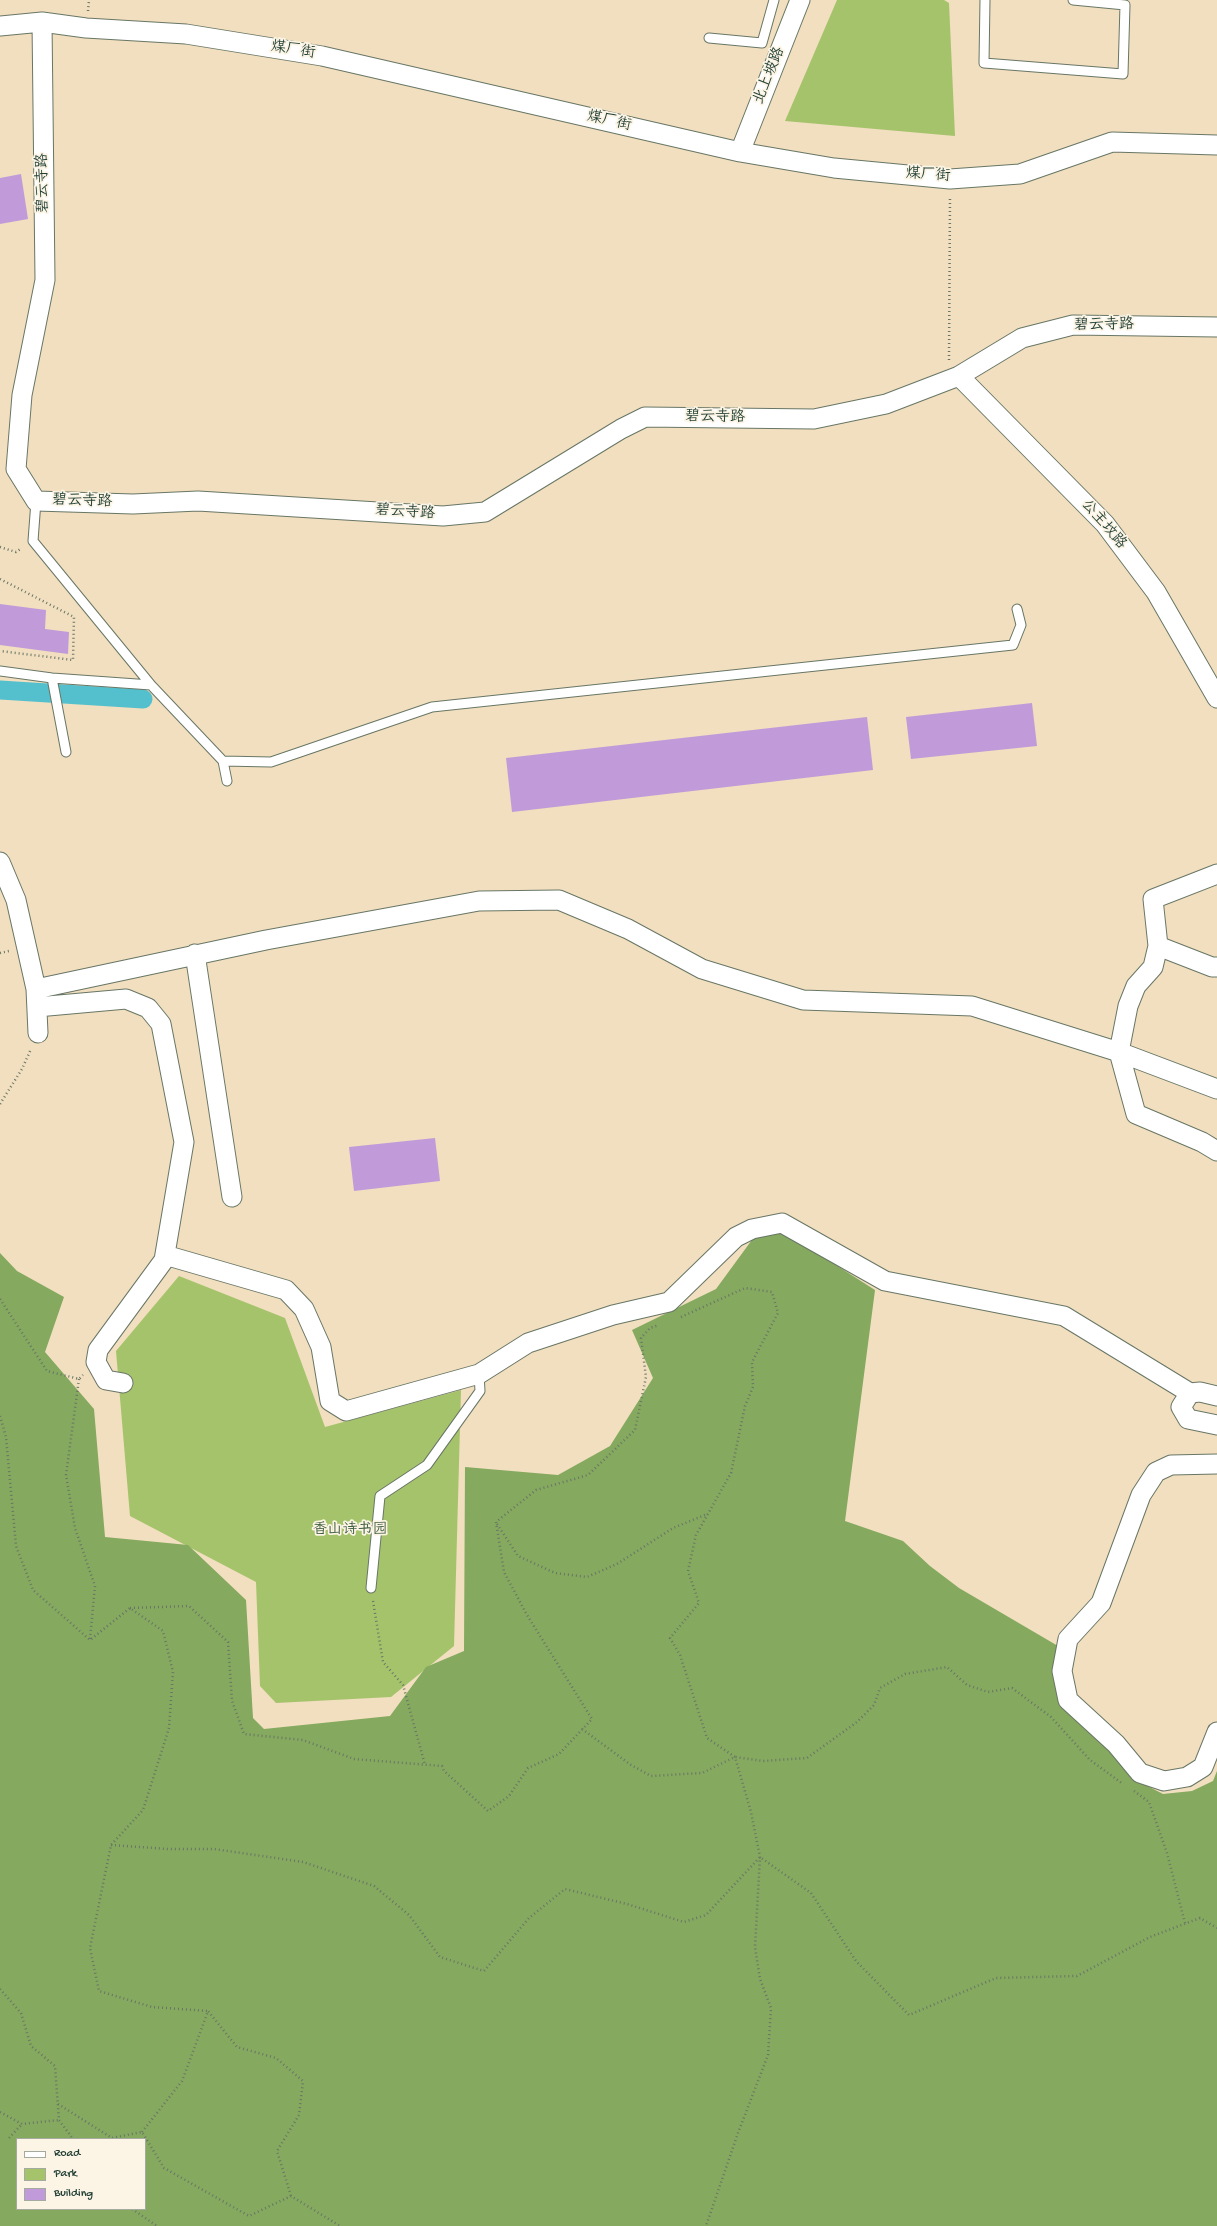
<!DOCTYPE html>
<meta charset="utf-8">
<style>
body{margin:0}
#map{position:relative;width:1217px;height:2226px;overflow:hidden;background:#f1dfbf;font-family:"Gochi Hand",sans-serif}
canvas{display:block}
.legend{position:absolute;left:16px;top:2138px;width:130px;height:72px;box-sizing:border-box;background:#fcf5e5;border:1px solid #a4ab9e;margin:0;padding:5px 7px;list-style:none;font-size:12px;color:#1f3d34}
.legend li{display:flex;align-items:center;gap:8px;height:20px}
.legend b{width:20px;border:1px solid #a4ab9e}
</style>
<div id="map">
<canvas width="1217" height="2226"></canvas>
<ul class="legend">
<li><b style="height:5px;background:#fff"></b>Road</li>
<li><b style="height:11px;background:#a5c36b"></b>Park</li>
<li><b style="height:11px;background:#c19bd9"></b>Building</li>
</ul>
</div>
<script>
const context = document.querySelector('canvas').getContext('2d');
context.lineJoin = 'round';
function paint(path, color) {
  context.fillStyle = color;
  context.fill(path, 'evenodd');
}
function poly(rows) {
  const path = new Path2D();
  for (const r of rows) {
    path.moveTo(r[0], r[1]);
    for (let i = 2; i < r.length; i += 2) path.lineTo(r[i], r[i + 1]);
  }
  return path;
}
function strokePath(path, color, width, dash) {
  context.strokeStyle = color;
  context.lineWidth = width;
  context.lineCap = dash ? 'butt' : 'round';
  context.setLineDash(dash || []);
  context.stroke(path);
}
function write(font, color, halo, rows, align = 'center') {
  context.font = font + ' "Gochi Hand","LXGW WenKai TC",sans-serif';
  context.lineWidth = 3.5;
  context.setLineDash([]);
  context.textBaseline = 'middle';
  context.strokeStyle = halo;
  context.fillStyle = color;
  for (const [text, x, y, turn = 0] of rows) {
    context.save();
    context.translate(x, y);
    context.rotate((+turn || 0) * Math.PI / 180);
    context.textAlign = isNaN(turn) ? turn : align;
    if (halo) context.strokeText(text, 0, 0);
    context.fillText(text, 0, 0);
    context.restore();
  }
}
paint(poly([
 [837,0,944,0,949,3,955,136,785,121],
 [179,1276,285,1318,325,1427,461,1390,454,1646,391,1697,276,1703,260,1686,256,1582,130,1516,116,1351]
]), '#a5c36b');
paint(poly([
 [781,1230,875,1290,845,1521,903,1541,930,1566,959,1588,1058,1646,1082,1718,1132,1778,1163,1794,1192,1791,1213,1781,1217,1771,1217,2226,0,2226,0,1253,17,1271,64,1297,45,1352,94,1409,105,1537,188,1545,246,1600,253,1718,264,1729,390,1716,426,1667,464,1651,465,1467,558,1475,610,1446,653,1378,632,1330,716,1289,757,1233],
 [17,2139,145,2139,145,2209,17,2209]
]), '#84a95f');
strokePath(poly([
 [0,690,143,699]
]), '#54c0ce', 19);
paint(poly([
 [21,174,28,219,0,224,0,178],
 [0,604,46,610,45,629,69,632,68,654,0,645],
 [1032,703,1037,746,911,759,906,717],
 [867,717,873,770,512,812,506,758],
 [435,1138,440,1181,354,1191,349,1147]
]), '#c19bd9');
const lane = poly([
 [985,0,984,63,1123,74,1125,5,1073,0],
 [709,38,762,43,774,0],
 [36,501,33,541,151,685],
 [0,671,52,678,151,685,223,761,271,762,432,707,1013,645,1021,625,1017,609],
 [52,678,66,752],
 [223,761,227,781],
 [371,1588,380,1496,427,1465,480,1391,479,1374]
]);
const street = poly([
 [42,22,45,280,22,395,16,469,36,501,133,504,198,501,443,516,485,512,621,429,645,417,814,419,886,404,959,376,1022,338,1073,325,1217,327],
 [0,26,42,22,86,28,186,34,322,56,740,152,834,168,950,179,1020,174,1112,142,1217,145],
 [740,152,800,0],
 [959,376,1105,524,1156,592,1217,698],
 [0,862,16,900,36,989,38,1033],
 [1217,874,1153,899,1158,946,1153,967,1136,986,1128,1006,1119,1052,1136,1114,1202,1142,1217,1151],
 [1158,946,1212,967,1217,967],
 [195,954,232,1197],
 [36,989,266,940,479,901,559,900,628,929,702,969,803,1000,972,1006,1119,1052,1217,1089],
 [37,1007,126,999,148,1008,161,1024,184,1142,164,1260,98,1350,96,1362,106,1380,123,1383],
 [165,1255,286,1290,304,1309,321,1347,330,1401,346,1411,479,1374,528,1343,613,1315,669,1302,736,1237,752,1229,782,1223,885,1281,1064,1316,1190,1393],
 [1217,1396,1200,1392,1190,1393,1181,1407,1188,1419,1217,1425],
 [1217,1464,1171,1465,1156,1472,1141,1495,1101,1603,1068,1639,1062,1671,1068,1700,1116,1744,1140,1773,1164,1781,1187,1777,1203,1767,1217,1732]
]);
strokePath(lane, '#687665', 11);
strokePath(street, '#687665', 21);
strokePath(poly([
 [88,11,89,0],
 [949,360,950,197],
 [0,547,16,552,22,548],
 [0,579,74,617,73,660,0,651],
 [0,953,9,951],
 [0,1104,22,1069,31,1049],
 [0,1299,47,1371,79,1379,83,1375],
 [681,1317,745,1288,772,1292,778,1313,752,1362,753,1387,745,1406,731,1473,696,1535,688,1571,699,1603,670,1638,680,1655,707,1738,735,1757,751,1812,760,1857,755,1947,760,1979,771,2008,768,2055,738,2133,706,2226],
 [79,1379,66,1475,75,1528,95,1586,90,1639],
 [0,1416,6,1437,16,1546,33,1590,90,1640,130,1608,163,1631,173,1672,169,1728,143,1810,111,1845,90,1948,99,1991,152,2007,208,2011],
 [497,1524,518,1556,555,1573,587,1577,617,1564,673,1528,705,1515],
 [373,1601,383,1662,403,1685,425,1765],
 [130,1608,189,1606,228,1642,232,1701,244,1734,303,1740,354,1759,442,1766,444,1771,488,1811,509,1796,528,1768,559,1754,592,1719,527,1615,504,1572,496,1522,536,1490,588,1475,635,1430,646,1377,641,1338,650,1328,659,1325],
 [582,1729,631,1765,651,1776,702,1773,735,1757,763,1761,807,1758,857,1722,874,1705,880,1688,905,1674,947,1667,967,1685,988,1692,1012,1688,1051,1717,1090,1760,1123,1784],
 [1134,1791,1149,1802,1167,1853,1185,1923],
 [111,1845,168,1849,214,1849,303,1862,374,1886,409,1915,440,1957,484,1971,529,1918,565,1889,627,1904,684,1922,706,1915,760,1857,811,1893,856,1961,909,2015,996,1978,1077,1976,1150,1937,1200,1918,1217,1928],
 [0,1989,21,2013,31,2046,55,2066,59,2120,73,2139],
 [58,2104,112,2138,142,2132,164,2168,249,2216,291,2196,340,2226],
 [0,2112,22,2124,59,2120],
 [142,2132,182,2081,208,2011,237,2047,276,2058,303,2081,299,2115,277,2151,291,2196],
 [9,2138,22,2124],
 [132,2209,157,2226]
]), '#687665', 2.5, [1, 3]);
strokePath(lane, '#fff', 9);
strokePath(street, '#fff', 19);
write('15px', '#1f3d34', '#fcf5e5', [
 ["煤厂街",293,51,9],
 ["北上坡路",770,76,-68],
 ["煤厂街",609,122,13],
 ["煤厂街",928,176,4],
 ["碧云寺路",44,183,-91],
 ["碧云寺路",1104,326,-1],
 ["碧云寺路",715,418,1],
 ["碧云寺路",82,502,2],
 ["碧云寺路",405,513,4],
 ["公主坟路",1103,525,49]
]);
write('15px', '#405e42', '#fcf5e5', [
 ["香山诗书园",350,1531]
]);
</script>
